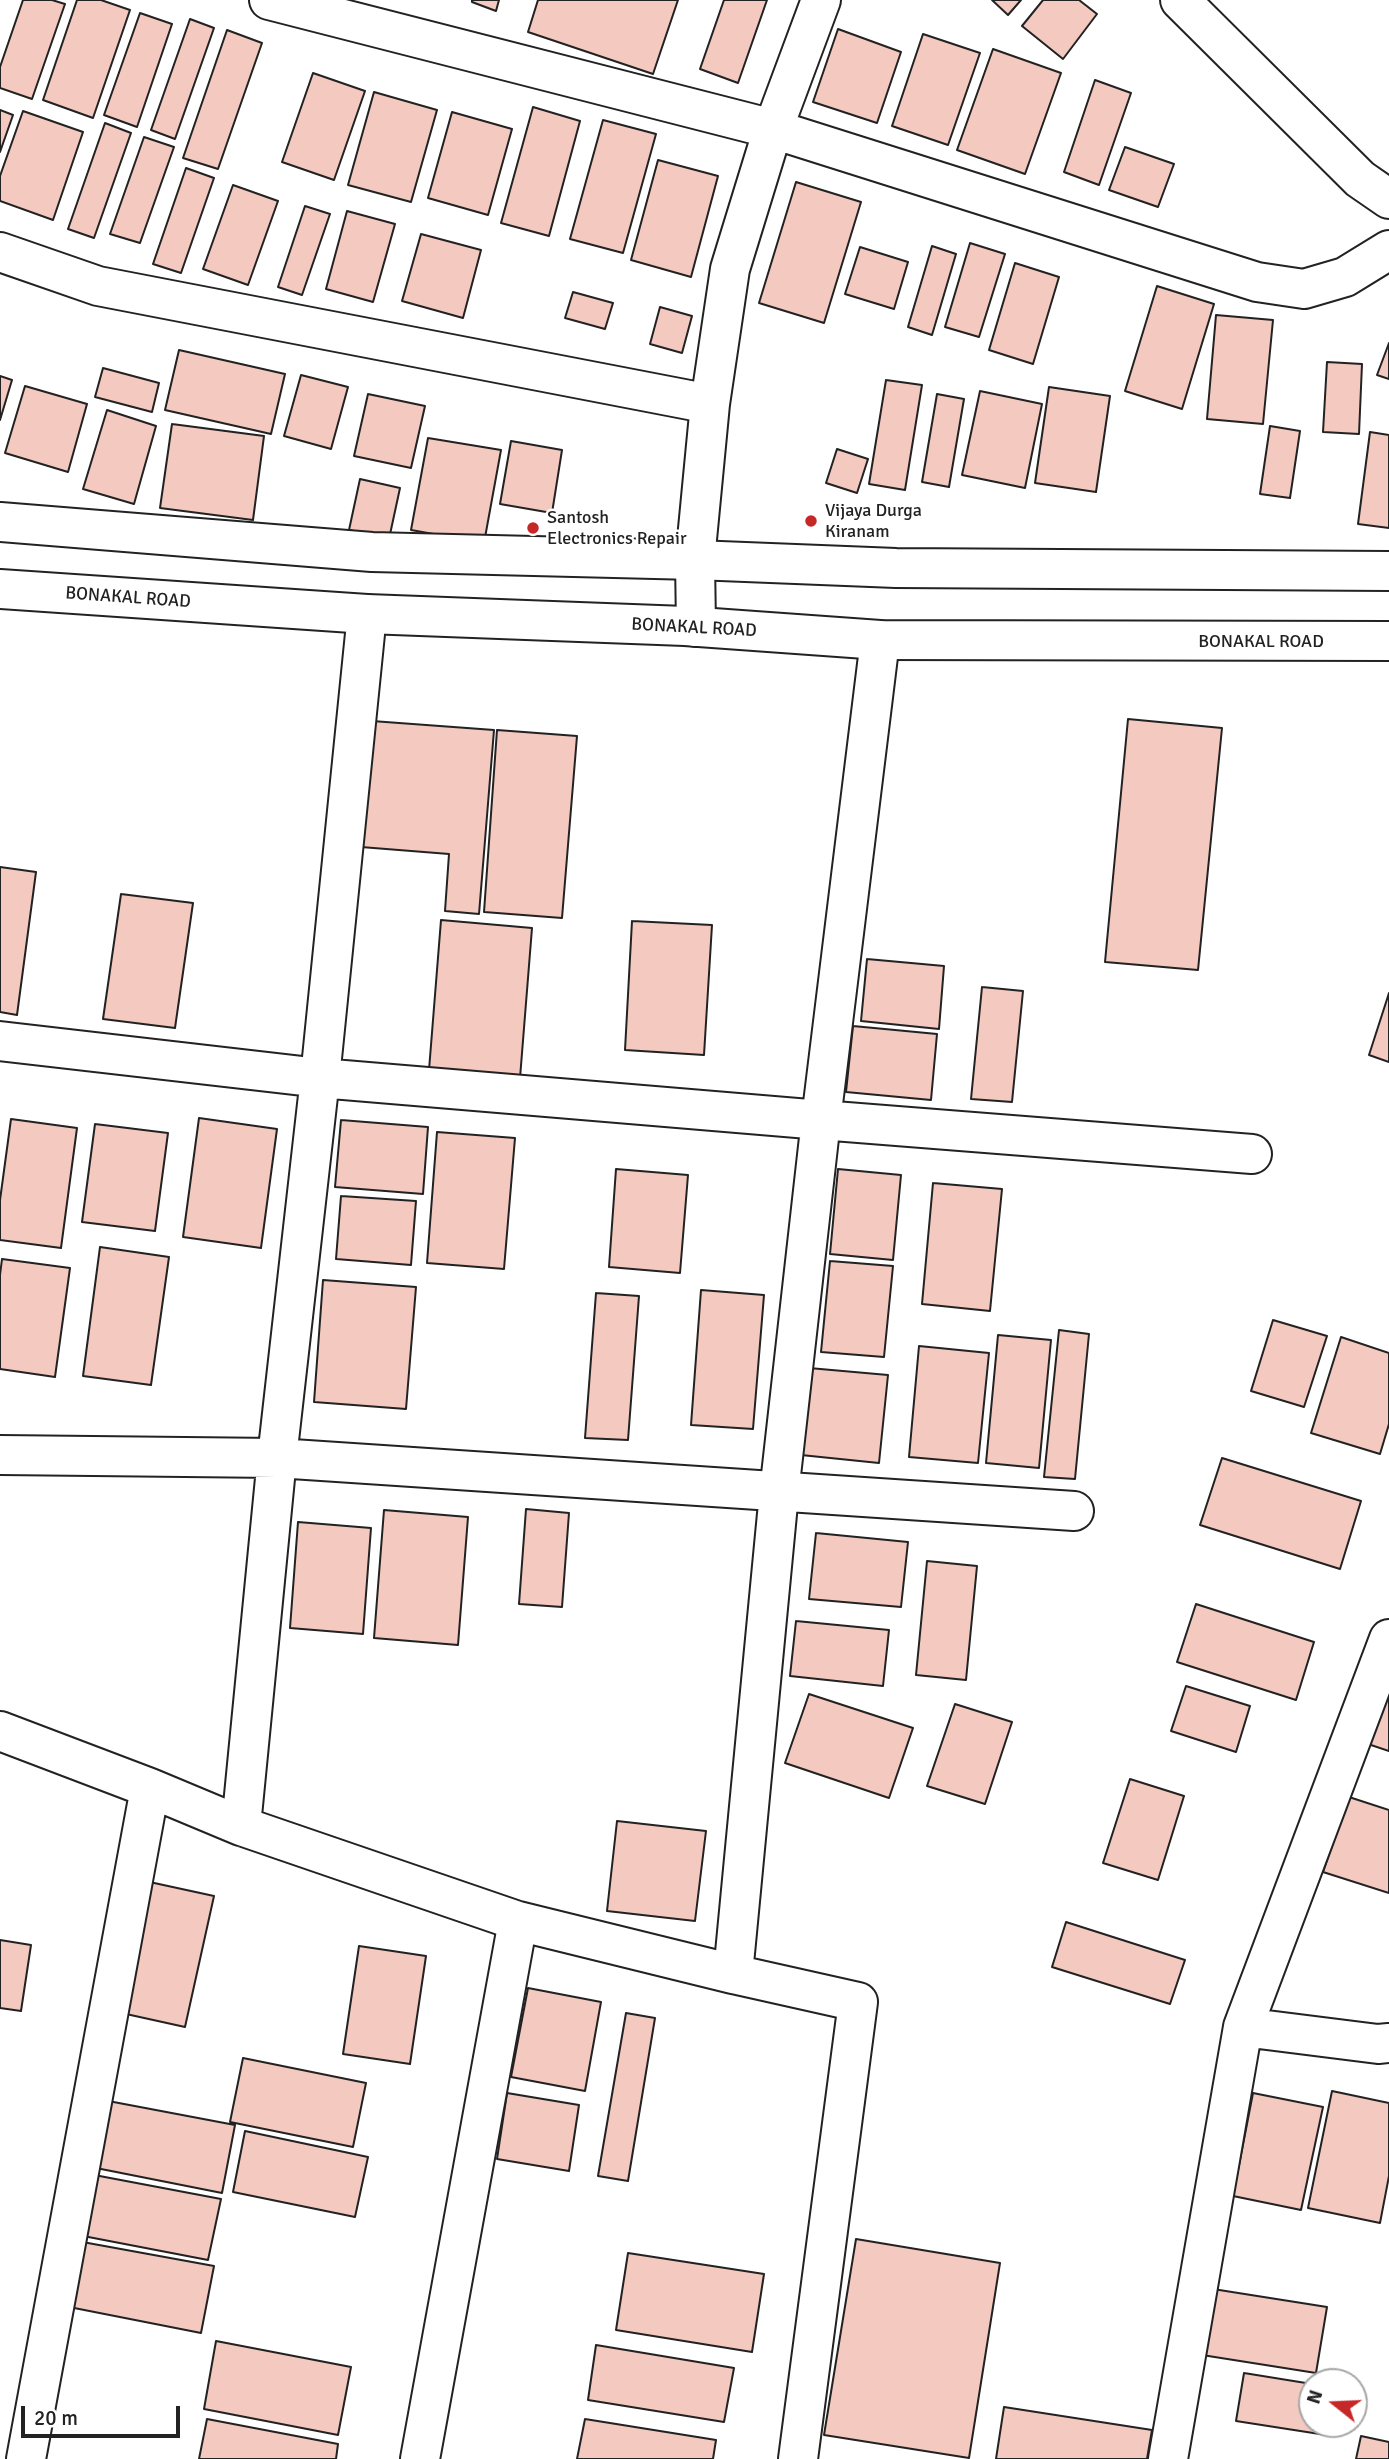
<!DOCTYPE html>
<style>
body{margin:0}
#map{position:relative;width:1389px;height:2459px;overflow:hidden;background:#fff;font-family:Signika,sans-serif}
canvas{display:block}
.north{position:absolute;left:1298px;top:2368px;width:70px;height:70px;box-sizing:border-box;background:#fff;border:2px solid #a7a7a7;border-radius:50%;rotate:288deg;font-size:19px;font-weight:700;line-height:28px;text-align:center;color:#222}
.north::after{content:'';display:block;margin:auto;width:24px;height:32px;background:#c62828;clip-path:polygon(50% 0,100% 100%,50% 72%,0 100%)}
.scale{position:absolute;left:21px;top:2406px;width:159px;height:32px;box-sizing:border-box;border:4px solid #222;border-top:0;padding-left:9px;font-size:21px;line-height:24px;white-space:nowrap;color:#222;-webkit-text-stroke:5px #fff;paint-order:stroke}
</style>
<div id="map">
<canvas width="1389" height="2459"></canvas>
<div class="north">N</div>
<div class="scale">20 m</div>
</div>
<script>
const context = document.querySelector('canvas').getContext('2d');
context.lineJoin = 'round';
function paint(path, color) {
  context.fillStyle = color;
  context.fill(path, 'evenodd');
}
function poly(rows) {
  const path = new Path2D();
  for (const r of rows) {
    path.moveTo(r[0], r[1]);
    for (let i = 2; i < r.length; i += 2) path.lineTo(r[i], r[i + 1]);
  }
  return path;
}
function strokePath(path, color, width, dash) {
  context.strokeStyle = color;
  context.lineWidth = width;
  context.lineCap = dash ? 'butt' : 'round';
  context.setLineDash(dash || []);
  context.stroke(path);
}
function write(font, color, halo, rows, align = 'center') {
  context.font = font + ' Signika,sans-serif';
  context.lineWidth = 5;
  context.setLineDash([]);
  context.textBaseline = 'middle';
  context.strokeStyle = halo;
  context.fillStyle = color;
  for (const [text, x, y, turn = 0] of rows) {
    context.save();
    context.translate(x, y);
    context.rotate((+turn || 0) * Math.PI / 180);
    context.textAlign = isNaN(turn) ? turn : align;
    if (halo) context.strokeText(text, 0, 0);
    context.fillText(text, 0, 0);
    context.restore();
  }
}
const building = poly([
 [23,0,52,0,65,4,32,99,0,88,0,67,23,0],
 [77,0,101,0,130,10,93,118,43,100,77,0],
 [472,0,499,0,496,11,472,2,472,0],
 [538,0,678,0,653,74,528,32,538,0],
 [724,0,767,0,738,83,700,69,724,0],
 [992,0,1021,0,1008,15,992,0],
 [1043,0,1079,0,1097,14,1063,59,1022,26,1043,0],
 [140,13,172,24,137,127,104,115,140,13],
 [190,19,214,28,175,139,151,130,190,19],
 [838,29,901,52,877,123,813,102,838,29],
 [227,30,262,43,218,169,183,158,227,30],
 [923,34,980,53,948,145,892,126,923,34],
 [993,49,1061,73,1025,174,957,150,993,49],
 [313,73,365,91,334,180,282,162,313,73],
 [1095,80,1131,93,1099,185,1064,172,1095,80],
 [374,92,437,110,411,202,348,185,374,92],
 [533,107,580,121,549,236,501,223,533,107],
 [0,110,13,115,0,152,0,110],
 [23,111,83,132,53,220,0,201,0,176,23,111],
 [452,112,512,129,488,215,428,198,452,112],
 [603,120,656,134,623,253,570,239,603,120],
 [105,123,131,133,94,238,68,229,105,123],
 [144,137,174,147,140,243,110,234,144,137],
 [1125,147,1174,164,1158,207,1109,190,1125,147],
 [658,160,718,176,691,277,631,260,658,160],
 [186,168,214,178,181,273,153,264,186,168],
 [796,182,861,202,824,323,759,303,796,182],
 [233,185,278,201,248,285,203,269,233,185],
 [305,206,330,214,302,295,278,287,305,206],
 [347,211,395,224,373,302,326,289,347,211],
 [421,234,481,250,463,318,402,301,421,234],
 [970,243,1005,254,979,337,945,327,970,243],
 [932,246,956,254,932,335,908,327,932,246],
 [860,247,908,262,894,309,845,294,860,247],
 [1015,263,1059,277,1033,364,989,350,1015,263],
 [1157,286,1214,304,1182,409,1125,391,1157,286],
 [573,292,613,303,605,329,565,318,573,292],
 [660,307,692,316,682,353,650,344,660,307],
 [1216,315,1273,320,1263,424,1207,419,1216,315],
 [1389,343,1389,379,1377,375,1389,343],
 [179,350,285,374,271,434,165,410,179,350],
 [1327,362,1362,364,1359,434,1323,432,1327,362],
 [103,368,159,383,152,412,95,397,103,368],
 [301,375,348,387,331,449,284,436,301,375],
 [0,376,12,380,0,420,0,376],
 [886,380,922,385,905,490,869,484,886,380],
 [25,386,87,404,68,472,5,453,25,386],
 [1049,387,1110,396,1096,492,1035,483,1049,387],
 [980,391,1042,404,1025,488,962,475,980,391],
 [368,394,425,406,411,468,354,456,368,394],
 [937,394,964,399,949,487,922,482,937,394],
 [107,410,156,426,134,504,83,489,107,410],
 [172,424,264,436,253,520,160,508,172,424],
 [1270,426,1300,431,1290,498,1260,494,1270,426],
 [1370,432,1389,435,1389,528,1358,524,1370,432],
 [428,438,501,450,484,543,411,530,428,438],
 [511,441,562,450,552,513,500,504,511,441],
 [837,449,868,459,857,493,826,483,837,449],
 [360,479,400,488,389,539,349,530,360,479],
 [1128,719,1222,728,1198,970,1105,962,1128,719],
 [372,721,494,730,479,914,445,911,449,854,361,847,372,721],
 [497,730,577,736,562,918,484,912,497,730],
 [0,867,36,872,17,1015,0,1012,0,867],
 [121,894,193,903,175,1028,103,1019,121,894],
 [441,920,532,928,520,1078,429,1070,441,920],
 [632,921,712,925,704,1055,625,1050,632,921],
 [867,959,944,966,939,1029,861,1021,867,959],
 [982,987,1023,991,1012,1102,971,1099,982,987],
 [1389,993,1389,1062,1369,1055,1389,993],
 [853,1026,937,1034,931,1100,846,1092,853,1026],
 [199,1118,277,1129,261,1248,183,1237,199,1118],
 [11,1119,77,1128,61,1248,0,1240,0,1200,11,1119],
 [341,1120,428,1127,423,1194,335,1187,341,1120],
 [95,1124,168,1133,155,1231,82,1222,95,1124],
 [437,1132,515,1138,504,1269,427,1263,437,1132],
 [616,1169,688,1175,680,1273,609,1267,616,1169],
 [838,1169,901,1175,893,1260,830,1254,838,1169],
 [933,1183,1002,1189,990,1311,922,1304,933,1183],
 [341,1196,416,1201,411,1265,336,1259,341,1196],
 [100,1247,169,1257,151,1385,83,1376,100,1247],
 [2,1259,70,1268,55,1377,0,1369,0,1275,2,1259],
 [830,1261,893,1266,884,1357,821,1352,830,1261],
 [323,1280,416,1287,406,1409,314,1402,323,1280],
 [701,1290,764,1295,753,1429,691,1425,701,1290],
 [596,1293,639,1296,628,1440,585,1438,596,1293],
 [1273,1320,1327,1336,1304,1407,1251,1391,1273,1320],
 [1059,1330,1089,1334,1075,1479,1044,1477,1059,1330],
 [998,1335,1051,1340,1039,1468,986,1463,998,1335],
 [1341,1337,1389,1353,1389,1424,1380,1454,1311,1433,1341,1337],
 [919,1346,989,1353,978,1463,909,1457,919,1346],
 [809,1368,888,1375,879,1463,801,1455,809,1368],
 [1222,1458,1361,1501,1340,1569,1200,1525,1222,1458],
 [526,1509,569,1513,562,1607,519,1604,526,1509],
 [384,1510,468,1517,458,1645,374,1638,384,1510],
 [298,1522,371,1528,363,1634,290,1628,298,1522],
 [816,1533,908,1542,901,1607,809,1599,816,1533],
 [927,1561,977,1566,966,1680,916,1675,927,1561],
 [1196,1604,1314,1642,1296,1700,1177,1662,1196,1604],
 [796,1621,889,1630,883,1686,790,1676,796,1621],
 [1389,1680,1389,1751,1356,1740,1389,1680],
 [1186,1686,1250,1706,1236,1752,1171,1731,1186,1686],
 [809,1694,913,1728,889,1798,785,1763,809,1694],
 [955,1704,1012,1722,985,1804,927,1786,955,1704],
 [1130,1779,1184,1796,1158,1880,1103,1863,1130,1779],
 [1349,1797,1389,1810,1389,1893,1323,1872,1349,1797],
 [617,1821,706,1831,695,1921,607,1911,617,1821],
 [145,1881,214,1896,185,2027,117,2012,145,1881],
 [1066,1922,1185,1960,1170,2004,1052,1967,1066,1922],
 [0,1940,31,1945,21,2011,0,2008,0,1940],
 [359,1946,426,1956,410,2064,343,2054,359,1946],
 [528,1988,601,2002,585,2091,511,2077,528,1988],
 [626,2013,655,2018,628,2181,598,2176,626,2013],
 [243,2058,366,2083,353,2147,230,2122,243,2058],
 [1332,2091,1389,2103,1389,2176,1380,2223,1308,2208,1332,2091],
 [507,2093,579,2105,569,2171,497,2159,507,2093],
 [1253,2093,1323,2107,1301,2210,1233,2196,1253,2093],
 [103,2100,235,2125,222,2193,91,2167,103,2100],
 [245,2131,368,2157,355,2217,233,2192,245,2131],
 [89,2174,221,2199,208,2260,78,2235,89,2174],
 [856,2239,1000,2263,969,2458,824,2435,856,2239],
 [77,2241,214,2266,201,2333,64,2306,77,2241],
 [628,2253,764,2274,752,2352,616,2330,628,2253],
 [1213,2289,1327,2307,1316,2373,1202,2355,1213,2289],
 [216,2341,351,2367,338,2435,204,2409,216,2341],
 [596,2345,734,2368,724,2422,588,2400,596,2345],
 [1244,2373,1312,2384,1312,2424,1328,2424,1326,2435,1236,2421,1244,2373],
 [1004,2407,1152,2430,1147,2459,996,2459,1004,2407],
 [207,2419,338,2444,336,2459,199,2459,207,2419],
 [585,2419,716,2440,713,2459,577,2459,585,2419],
 [1361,2436,1389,2442,1389,2459,1356,2459,1361,2436]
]);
paint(building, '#f3c9c0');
strokePath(building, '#222', 2);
const minor = poly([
 [269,0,773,129,1257,282,1304,289,1345,277,1389,250],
 [1180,0,1360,179,1389,199],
 [0,252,98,286,710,404],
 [696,627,695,560,710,404,730,269,773,129,821,0],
 [0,1041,320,1078,821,1120,1252,1154],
 [0,1455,277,1458,1074,1511],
 [0,1731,150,1788],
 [241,1826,518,1921,733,1974],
 [1243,2027,1378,2044,1389,2043],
 [26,2459,150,1788,241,1826,277,1458,320,1078,367,614],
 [420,2459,518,1921],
 [798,2459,858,2002,733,1974,779,1493,821,1120,880,640],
 [1168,2459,1243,2027,1389,1639]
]);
const secondary = poly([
 [0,522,372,552,695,560,896,568,1389,571],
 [0,589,367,614,685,626,880,640,1389,641]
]);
strokePath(minor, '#222', 42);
strokePath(secondary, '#222', 42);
strokePath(minor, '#fff', 38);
strokePath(secondary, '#fff', 38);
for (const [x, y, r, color] of [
 [811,521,7,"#c62828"],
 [533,528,7,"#c62828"]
]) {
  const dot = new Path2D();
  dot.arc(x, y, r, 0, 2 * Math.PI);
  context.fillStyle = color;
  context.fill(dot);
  strokePath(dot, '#fff', 2.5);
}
write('18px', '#222', '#fff', [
 ["Vijaya Durga",825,511],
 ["Kiranam",825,532],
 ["Santosh",547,518],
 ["Electronics Repair",547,539]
], 'left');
write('18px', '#222', '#fff', [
 ["BONAKAL ROAD",128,598,4],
 ["BONAKAL ROAD",694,628,3],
 ["BONAKAL ROAD",1261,642]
]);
</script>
